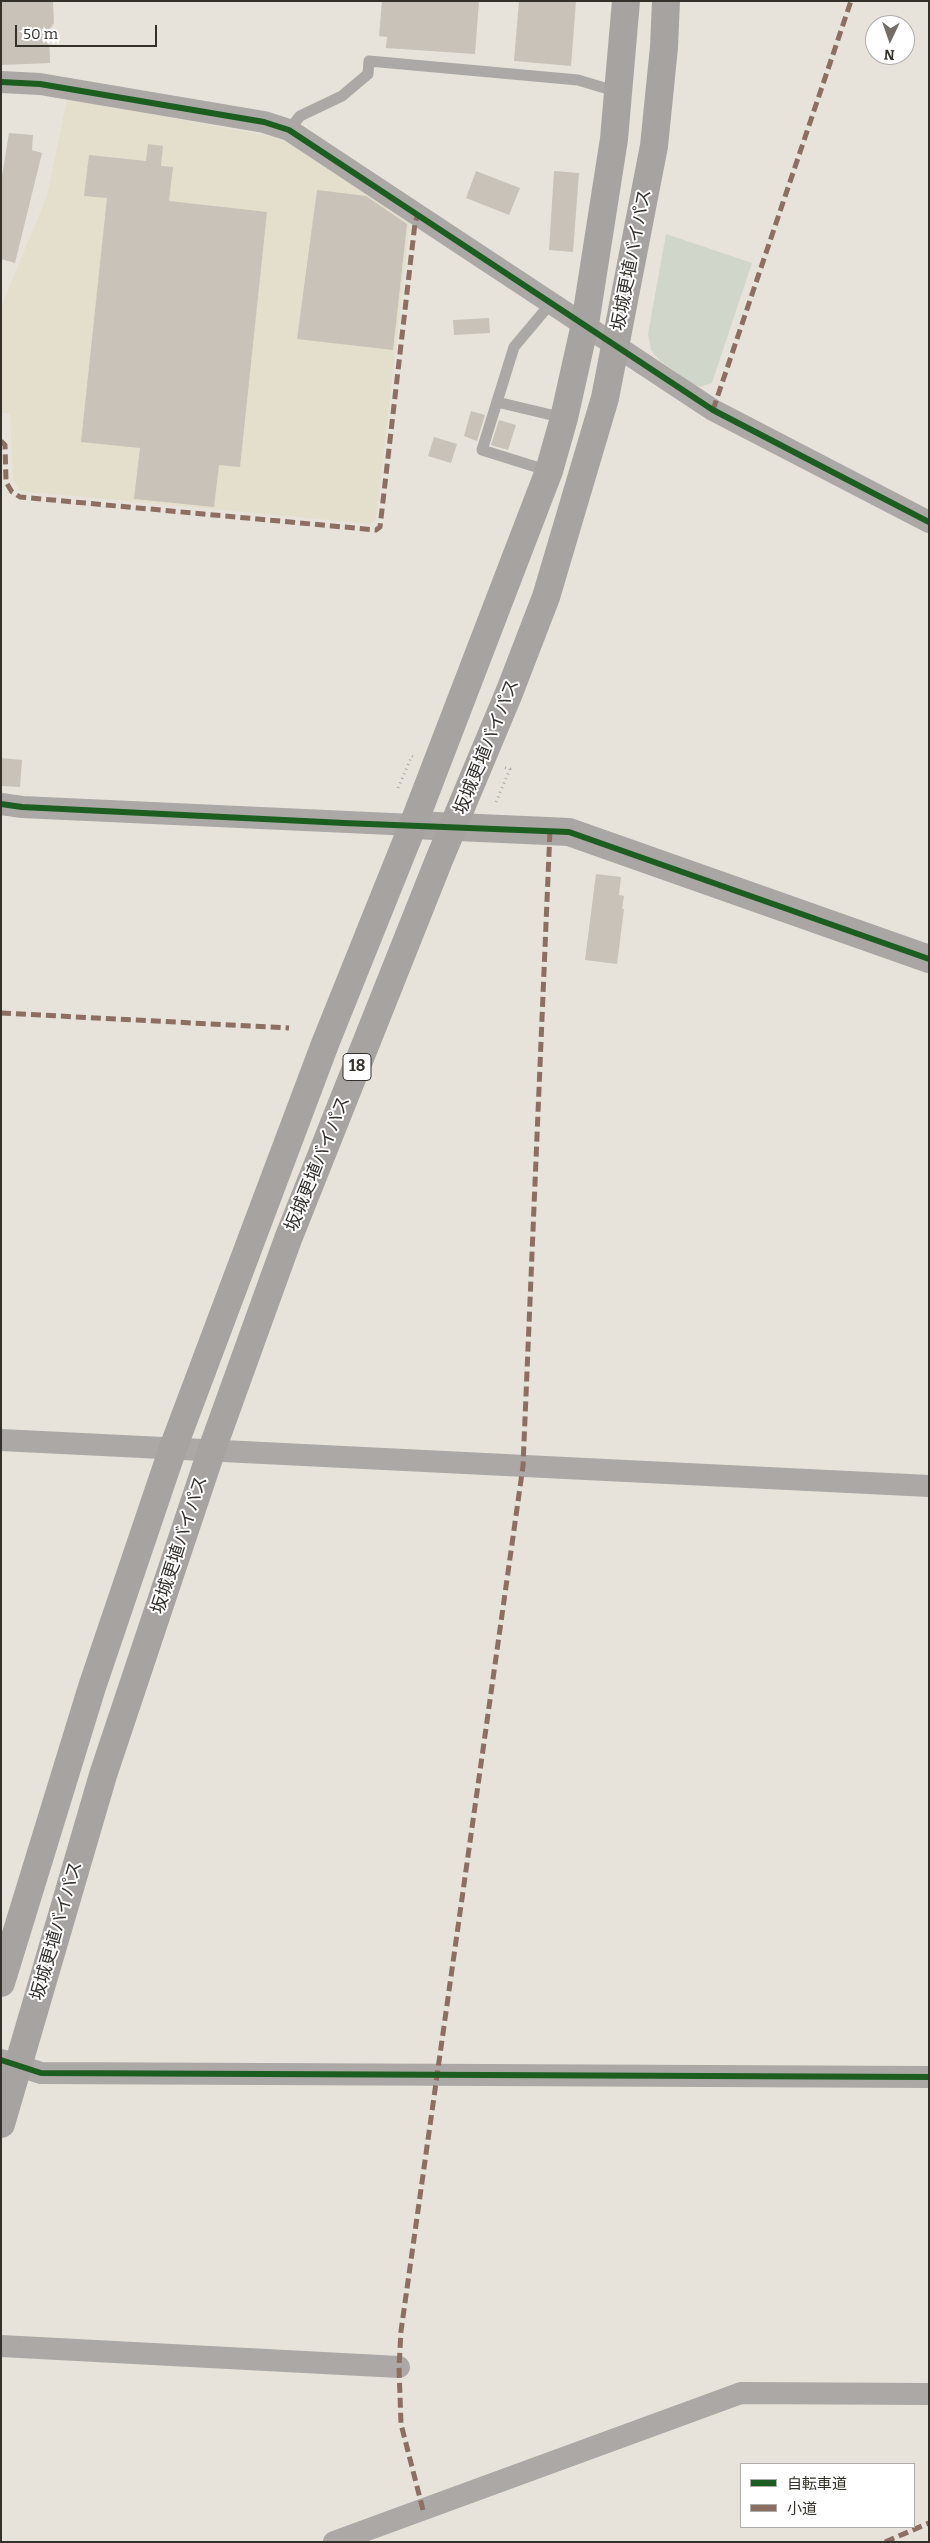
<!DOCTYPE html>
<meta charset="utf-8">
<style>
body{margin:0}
#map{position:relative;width:930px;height:2543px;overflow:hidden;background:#e7e3da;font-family:Bitter,"Noto Sans JP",serif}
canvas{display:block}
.frame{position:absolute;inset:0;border:2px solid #34312b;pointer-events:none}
.legend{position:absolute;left:740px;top:2463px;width:175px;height:65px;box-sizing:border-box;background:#fff;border:1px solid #aeadaa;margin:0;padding:6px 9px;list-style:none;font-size:15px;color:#34312b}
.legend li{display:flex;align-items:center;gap:10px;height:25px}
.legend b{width:25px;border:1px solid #aeadaa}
.north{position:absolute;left:865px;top:15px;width:50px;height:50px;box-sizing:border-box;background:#fff;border:1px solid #aeadaa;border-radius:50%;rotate:183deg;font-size:14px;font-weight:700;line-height:20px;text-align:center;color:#34312b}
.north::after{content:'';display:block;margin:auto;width:18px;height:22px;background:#736f68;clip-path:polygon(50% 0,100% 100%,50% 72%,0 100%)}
.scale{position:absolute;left:15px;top:25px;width:142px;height:22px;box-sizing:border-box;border:2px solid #34312b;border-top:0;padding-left:6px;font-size:15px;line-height:18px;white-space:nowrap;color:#34312b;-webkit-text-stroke:4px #fff;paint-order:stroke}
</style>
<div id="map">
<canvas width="930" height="2543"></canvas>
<div class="frame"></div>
<ul class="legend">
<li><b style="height:6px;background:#1b5e20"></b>自転車道</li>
<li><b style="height:6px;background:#8d6e63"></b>小道</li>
</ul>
<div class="north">N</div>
<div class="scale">50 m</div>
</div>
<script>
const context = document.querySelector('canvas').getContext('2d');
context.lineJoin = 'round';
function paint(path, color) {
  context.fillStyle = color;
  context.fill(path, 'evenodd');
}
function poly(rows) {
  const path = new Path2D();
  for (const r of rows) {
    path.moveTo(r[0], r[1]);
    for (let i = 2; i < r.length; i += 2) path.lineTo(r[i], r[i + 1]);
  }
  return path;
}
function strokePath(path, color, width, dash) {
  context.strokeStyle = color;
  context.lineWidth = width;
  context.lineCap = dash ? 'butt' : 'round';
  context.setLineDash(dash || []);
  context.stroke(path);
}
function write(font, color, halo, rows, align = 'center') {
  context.font = font + ' Bitter,"Noto Sans JP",serif';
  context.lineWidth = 4;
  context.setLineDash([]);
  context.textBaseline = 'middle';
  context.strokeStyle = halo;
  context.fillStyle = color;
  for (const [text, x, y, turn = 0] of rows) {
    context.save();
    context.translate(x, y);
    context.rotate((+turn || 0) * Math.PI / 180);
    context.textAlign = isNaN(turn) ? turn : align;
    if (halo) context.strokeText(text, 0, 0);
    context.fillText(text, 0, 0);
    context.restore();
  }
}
paint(poly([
 [67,99,269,136,297,146,410,220,376,520,371,524,21,491,13,481,10,413,1,413,1,307,47,196]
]), '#e4decc');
paint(poly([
 [666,234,752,263,712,383,700,387,692,384,658,359,651,350,648,334]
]), '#d1d6ca');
paint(poly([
 [1,1,53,1,54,23,49,30,50,63,1,65],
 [382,1,479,1,475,54,386,48,387,37,379,36],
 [519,1,576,1,571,66,514,61],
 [9,133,33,135,32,150,42,153,15,263,1,259,1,182],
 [148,144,163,146,161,166,173,167,169,201,267,212,240,467,219,465,214,507,134,499,140,448,81,442,107,198,84,196,89,155,146,161],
 [476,171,520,188,509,215,466,198],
 [554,171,579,173,573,252,549,250],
 [317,190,366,196,407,224,393,350,297,339],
 [489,318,490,333,454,335,453,320],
 [471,411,485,415,477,441,464,436],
 [499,420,516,425,508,450,491,445],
 [434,437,457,444,451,463,428,456],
 [1,758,22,760,20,787,1,786],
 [596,874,621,877,619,895,624,896,622,909,624,909,617,964,585,960]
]), '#c8c2b9');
strokePath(poly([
 [398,788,412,756,416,758],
 [496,802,510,769,503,767]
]), '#acaaa6', 3, [1, 4]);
strokePath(poly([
 [289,130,300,116,342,96,368,74,369,61,578,80,618,92],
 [497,402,564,418],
 [549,471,482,450,514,347,551,303]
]), '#aba8a5', 11);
strokePath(poly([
 [1,82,40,84,264,122,289,130,713,410,929,522],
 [1,804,22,807,413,825],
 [1,1440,929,1486],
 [1,2060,41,2073,929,2077],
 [1,2346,399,2367],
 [334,2542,741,2393,929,2394]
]), '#aba8a5', 22);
strokePath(poly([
 [413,825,569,832,929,959]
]), '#aaa6a3', 28);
strokePath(poly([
 [1,1983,92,1687,173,1448,325,1044,413,825,549,471,564,418,585,324,614,139,626,1],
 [1,2124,103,1775,211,1452,288,1239,439,860,509,693,546,597,605,398,654,146,664,47,666,1]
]), '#a7a3a0', 28);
strokePath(poly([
 [713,410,851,1],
 [1,441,5,445,6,482,12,492,20,497,376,530,380,527,415,223,418,214],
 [1,1013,289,1028],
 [423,2510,401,2424,399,2367,401,2331,523,1466,550,830],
 [885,2542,929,2523]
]), '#8d6e63', 5, [10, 5]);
strokePath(poly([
 [1,82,40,84,264,122,289,130,713,410,929,522],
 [1,804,22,807,344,823,569,832,929,959],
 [1,2060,41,2073,929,2077]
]), '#1b5e20', 6);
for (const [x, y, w] of [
 [357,1067,28]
]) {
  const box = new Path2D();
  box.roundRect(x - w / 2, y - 13.5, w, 27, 4);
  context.fillStyle = '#fff';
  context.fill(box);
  strokePath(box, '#34312b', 1);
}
write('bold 16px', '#34312b', null, [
 ["18",357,1067]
]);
write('18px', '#34312b', '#fff', [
 ["坂城更埴バイパス",632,260,-79],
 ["坂城更埴バイパス",487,747,-68],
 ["坂城更埴バイパス",318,1164,-68],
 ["坂城更埴バイパス",180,1545,-72],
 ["坂城更埴バイパス",57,1931,-74]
]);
</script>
